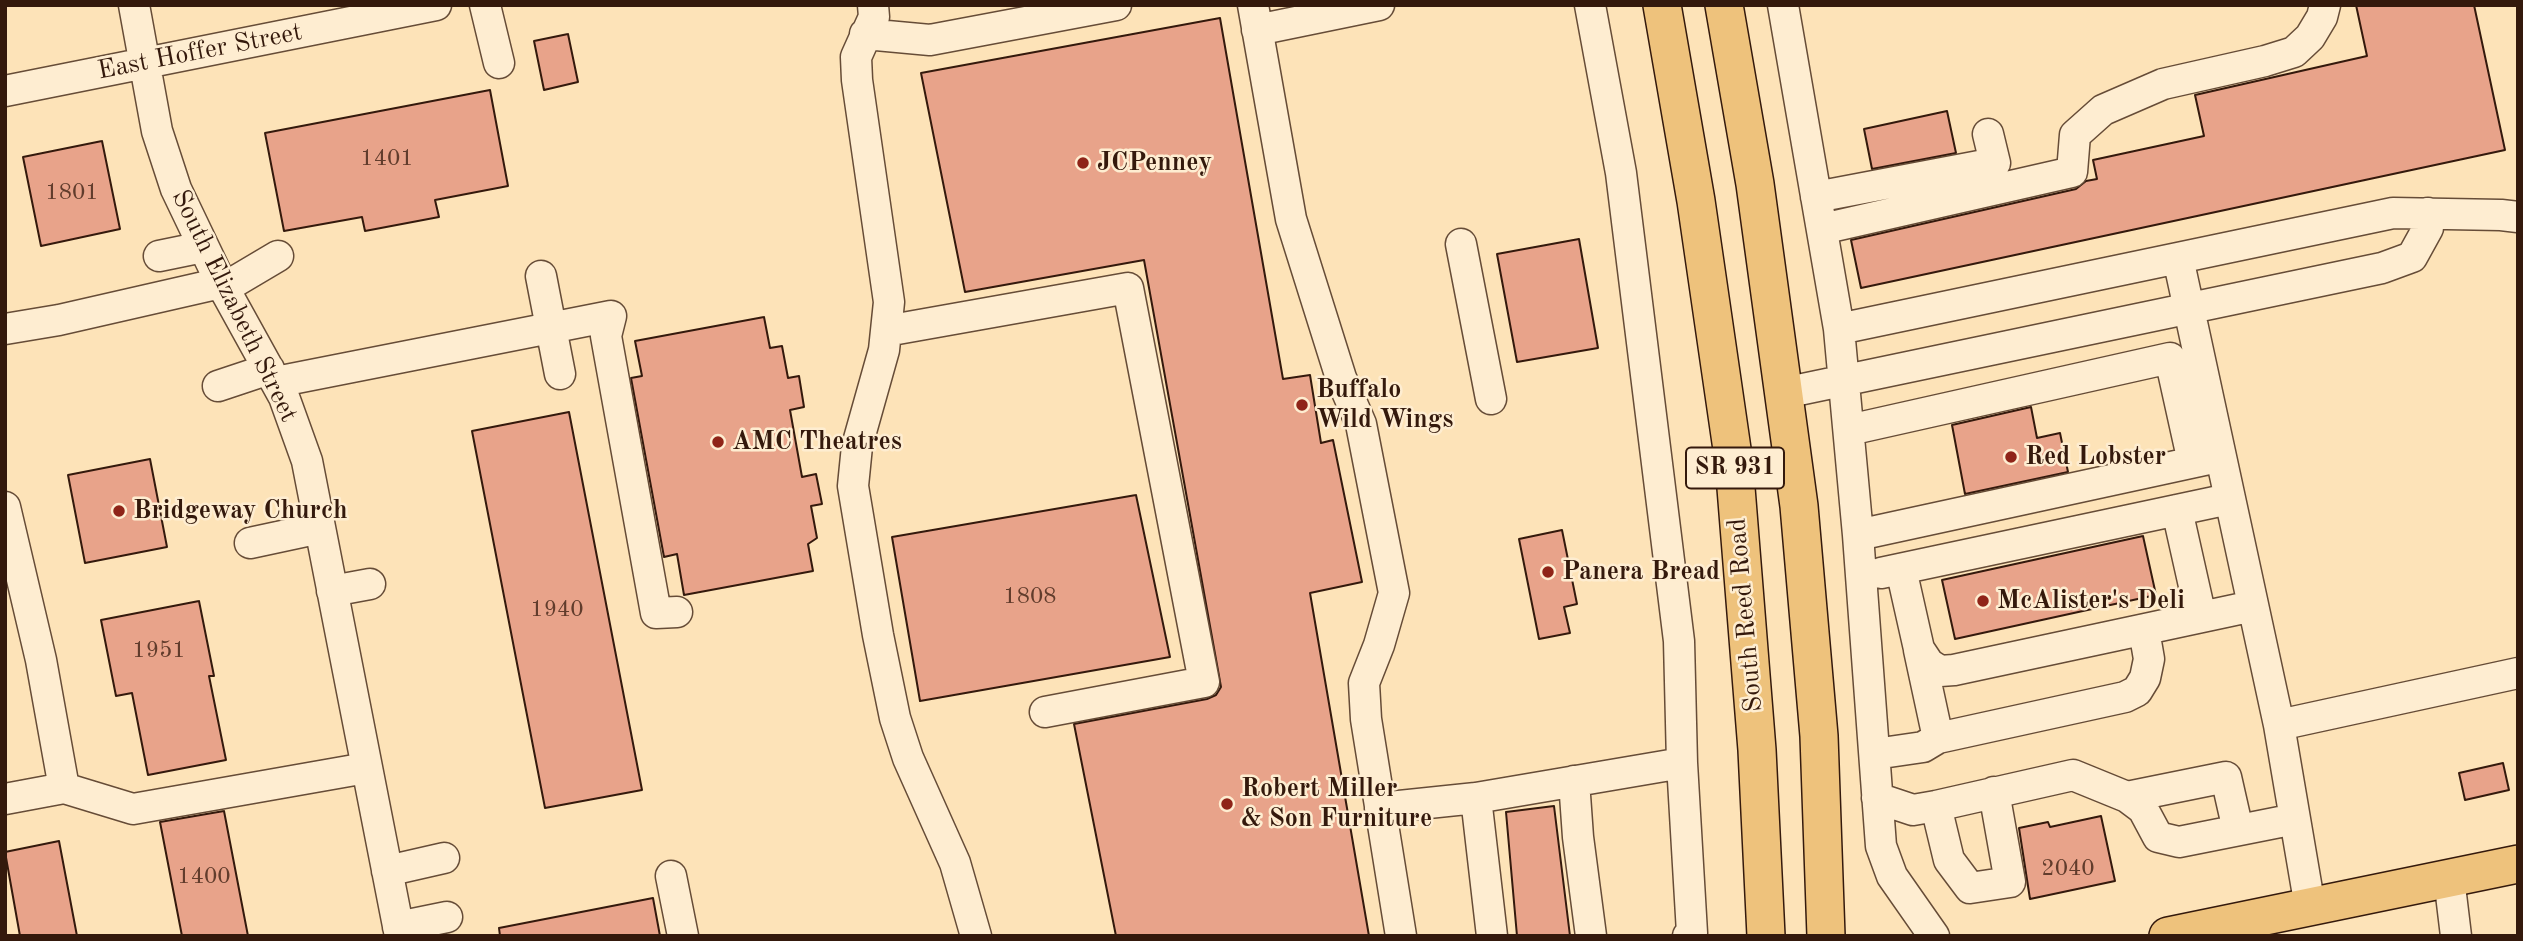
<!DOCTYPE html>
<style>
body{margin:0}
#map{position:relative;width:2523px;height:941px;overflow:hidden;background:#fde3b8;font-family:"Old Standard TT",serif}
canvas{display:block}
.frame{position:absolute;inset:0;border:7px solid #34190c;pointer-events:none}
</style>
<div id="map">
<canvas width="2523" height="941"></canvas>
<div class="frame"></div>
</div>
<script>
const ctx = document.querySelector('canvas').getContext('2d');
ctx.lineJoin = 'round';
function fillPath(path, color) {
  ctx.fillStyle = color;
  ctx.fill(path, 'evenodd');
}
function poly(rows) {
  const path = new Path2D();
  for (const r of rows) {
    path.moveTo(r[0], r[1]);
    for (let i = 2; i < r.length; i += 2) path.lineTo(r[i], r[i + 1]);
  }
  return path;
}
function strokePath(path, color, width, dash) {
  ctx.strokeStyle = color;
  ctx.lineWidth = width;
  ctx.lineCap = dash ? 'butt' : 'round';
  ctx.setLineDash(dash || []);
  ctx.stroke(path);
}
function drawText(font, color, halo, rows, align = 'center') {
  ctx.font = font + ' "Old Standard TT",serif';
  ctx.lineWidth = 5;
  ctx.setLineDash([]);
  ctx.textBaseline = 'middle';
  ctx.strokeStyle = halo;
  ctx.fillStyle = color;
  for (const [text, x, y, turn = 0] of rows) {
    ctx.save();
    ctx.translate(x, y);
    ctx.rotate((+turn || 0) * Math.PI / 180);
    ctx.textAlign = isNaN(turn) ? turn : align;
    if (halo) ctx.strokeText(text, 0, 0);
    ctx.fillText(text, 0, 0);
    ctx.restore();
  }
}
const building = poly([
 [2356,5,2474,5,2505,150,1861,288,1851,240,2076,189,2086,181,2097,179,2093,160,2204,136,2195,95,2367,56,2356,5],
 [1220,18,1283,379,1310,375,1321,443,1333,440,1362,582,1310,593,1369,936,1116,936,1074,724,1207,699,1216,695,1221,687,1144,260,965,292,921,73,1220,18],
 [568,34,578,82,544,90,534,41,568,34],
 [490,90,508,186,435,200,439,217,365,231,362,217,284,231,265,133,490,90],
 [1947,111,1956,153,1872,169,1864,129,1947,111],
 [102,141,120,229,41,246,23,157,102,141],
 [1579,239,1598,348,1517,362,1497,254,1579,239],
 [764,317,770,348,782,346,788,378,799,376,804,407,790,410,802,477,816,474,822,504,811,506,817,538,808,544,813,571,684,595,677,554,664,557,631,378,642,376,635,341,764,317],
 [2031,407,2037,438,2060,433,2068,472,1965,494,1952,425,2031,407],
 [569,412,642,790,545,808,472,431,569,412],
 [150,459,167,547,85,563,68,475,150,459],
 [1136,495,1170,657,920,701,892,537,1136,495],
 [1562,530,1577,604,1564,607,1570,633,1539,639,1519,539,1562,530],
 [2143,536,2156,595,1955,639,1942,580,2143,536],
 [199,601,214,676,209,676,226,760,148,775,132,693,116,696,101,620,199,601],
 [2503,763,2509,790,2465,800,2459,773,2503,763],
 [1554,806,1570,936,1517,936,1506,812,1554,806],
 [224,811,248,936,182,936,160,822,224,811],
 [2101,816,2115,881,2030,899,2019,828,2048,822,2050,827,2101,816],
 [59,841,77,936,20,936,5,852,59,841],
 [653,898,660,936,500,936,499,928,653,898]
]);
fillPath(building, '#e8a38a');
strokePath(building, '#34190c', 2);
const minor = poly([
 [134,5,157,131,176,189,221,283,284,397,307,461,400,936],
 [485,5,499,63],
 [873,5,874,17,856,57,857,80,889,302,884,350,857,446,853,486,878,635,895,718,908,758,955,863,976,936],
 [1253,5,1291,219,1341,378,1361,424,1394,593,1379,645,1364,683,1366,719,1401,936],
 [1590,5,1621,173,1679,641,1682,763],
 [1783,5,1839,329,1858,535,1881,846,1892,876,1934,936],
 [1257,30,1379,5],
 [865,34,930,40,1116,5],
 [5,91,436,5],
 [1816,197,1995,163,1988,134],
 [1822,229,2072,172,2075,135,2103,110,2163,84,2265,61,2294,52,2310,37,2322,17,2325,5],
 [1461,244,1491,399],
 [159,256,203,247],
 [2178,258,2279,725,2310,907],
 [541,276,560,374],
 [224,288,278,256],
 [5,329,59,320,221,283],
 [1839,329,2393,213,2501,215,2518,217],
 [886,331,1128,288,1204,682,1045,712],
 [276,382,611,316,606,336,656,613,677,612],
 [218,386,269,369],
 [1784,393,2382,268,2412,257,2428,228,2428,213],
 [1849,430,2170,358,2193,462],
 [5,507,41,660,64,788],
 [2177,510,2201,617],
 [1858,535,2213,458],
 [250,543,320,528],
 [1901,569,1919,649,1929,664,1940,671,1954,670,2253,606],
 [1881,573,2229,499],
 [332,591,370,584],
 [1919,650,1938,738],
 [2279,725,2518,673],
 [1875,754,1923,747,1938,738,2125,697,2137,691,2145,678,2149,659,2144,630],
 [1574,781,1578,837,1591,936],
 [2127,797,2226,777,2238,830],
 [1476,798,1492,936],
 [1877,798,1913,810,1936,806,2073,775,2127,797,2143,809,2158,837,2179,842,2295,819],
 [5,799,64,788,133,809,366,768],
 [1936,806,1949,860,1970,888,2010,882,1994,792],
 [1380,808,1476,798,1682,763,1692,933,1688,936],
 [387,871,444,858],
 [671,876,683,936],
 [2449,878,2456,936],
 [398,927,447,917]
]);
const major = poly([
 [1662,5,1696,201,1734,463,1757,750,1766,936],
 [1724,5,1755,184,1799,506,1819,736,1826,936],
 [2168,936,2518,864]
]);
strokePath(minor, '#664c37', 33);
strokePath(major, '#34190c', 40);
strokePath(minor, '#feedd1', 30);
strokePath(major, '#eec27c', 37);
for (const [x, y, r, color] of [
 [1083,163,7,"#8f2418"],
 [1302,405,7,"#8f2418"],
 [718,442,7,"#8f2418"],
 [2011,457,7,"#8f2418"],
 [119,511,7,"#8f2418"],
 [1548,572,7,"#8f2418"],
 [1983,601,7,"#8f2418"],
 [1227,804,7,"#8f2418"]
]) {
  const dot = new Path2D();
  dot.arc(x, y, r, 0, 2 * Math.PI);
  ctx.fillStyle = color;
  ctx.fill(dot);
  strokePath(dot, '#feedd1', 2.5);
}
drawText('23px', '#613c2c', null, [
 ["1401",387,159],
 ["1801",72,193],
 ["1808",1030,597],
 ["1940",557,610],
 ["1951",159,651],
 ["2040",2068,869],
 ["1400",204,877]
]);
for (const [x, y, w] of [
 [1735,468,98]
]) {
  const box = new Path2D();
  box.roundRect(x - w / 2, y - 20.5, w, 41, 5);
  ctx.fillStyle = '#feedd1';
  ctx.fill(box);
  strokePath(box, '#34190c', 2);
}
drawText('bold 24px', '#34190c', null, [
 ["SR 931",1735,468]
]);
drawText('26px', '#34190c', '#feedd1', [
 ["East Hoffer Street",200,52,-11],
 ["South Elizabeth Street",234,306,64],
 ["South Reed Road",1746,615,-95]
]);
drawText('bold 26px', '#34190c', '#feedd1', [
 ["JCPenney",1097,163],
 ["Buffalo",1316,390],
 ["Wild Wings",1316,420],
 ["AMC Theatres",732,442],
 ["Red Lobster",2025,457],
 ["Bridgeway Church",133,511],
 ["Panera Bread",1562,572],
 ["McAlister's Deli",1997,601],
 ["Robert Miller",1241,789],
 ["& Son Furniture",1241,819]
], 'left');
</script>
